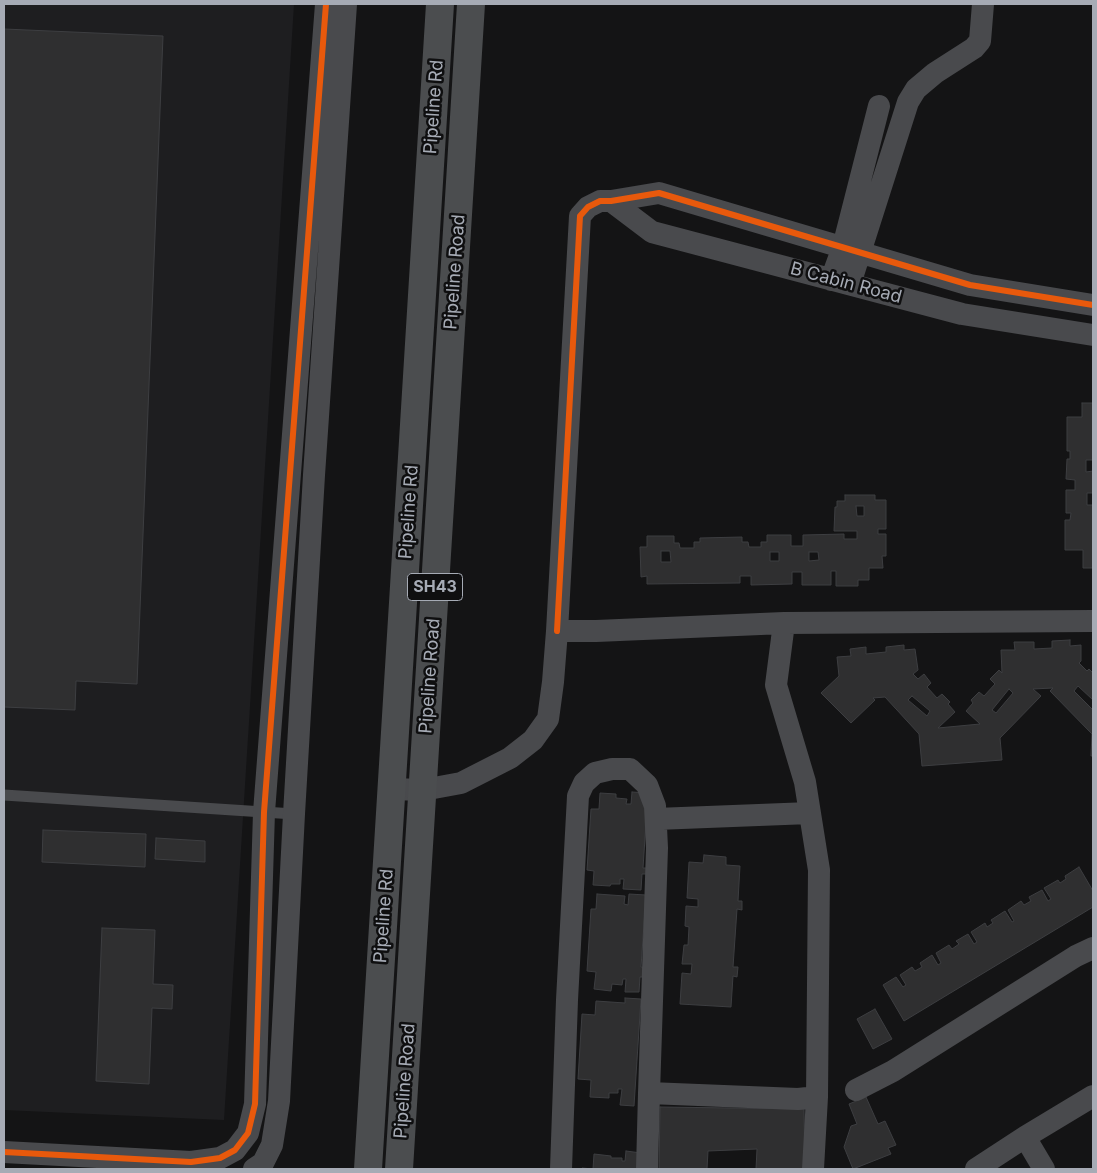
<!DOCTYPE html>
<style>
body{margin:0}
#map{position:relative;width:1097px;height:1173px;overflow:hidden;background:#141415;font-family:Inter,sans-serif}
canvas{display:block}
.frame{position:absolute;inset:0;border:5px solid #a6abb5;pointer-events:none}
</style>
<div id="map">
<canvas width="1097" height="1173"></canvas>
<div class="frame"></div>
</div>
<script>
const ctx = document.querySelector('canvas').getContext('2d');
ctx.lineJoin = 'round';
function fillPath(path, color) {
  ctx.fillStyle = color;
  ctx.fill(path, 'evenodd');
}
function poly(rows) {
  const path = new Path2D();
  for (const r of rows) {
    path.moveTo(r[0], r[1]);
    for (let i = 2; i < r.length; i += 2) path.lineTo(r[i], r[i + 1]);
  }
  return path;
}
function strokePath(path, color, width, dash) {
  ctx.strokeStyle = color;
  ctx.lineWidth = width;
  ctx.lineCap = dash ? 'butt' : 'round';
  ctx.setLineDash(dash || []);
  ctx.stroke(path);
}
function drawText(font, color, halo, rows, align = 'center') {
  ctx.font = font + ' Inter,sans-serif';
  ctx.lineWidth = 5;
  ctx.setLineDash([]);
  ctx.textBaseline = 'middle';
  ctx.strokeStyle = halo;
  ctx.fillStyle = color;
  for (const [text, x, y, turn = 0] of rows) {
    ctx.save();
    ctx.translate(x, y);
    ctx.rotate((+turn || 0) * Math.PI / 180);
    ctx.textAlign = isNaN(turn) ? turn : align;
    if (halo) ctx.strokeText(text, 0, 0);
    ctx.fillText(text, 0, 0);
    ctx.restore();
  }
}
fillPath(poly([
 [4,4,294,4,224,1120,4,1110]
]), '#1e1e20');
const building = poly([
 [4,29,163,36,137,684,76,681,75,710,4,707,4,29],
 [1082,403,1093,403,1093,460,1086,460,1086,472,1093,471,1093,493,1087,493,1087,505,1093,505,1093,568,1083,568,1083,550,1065,550,1065,520,1070,520,1071,513,1066,513,1066,490,1075,490,1075,480,1066,479,1067,459,1070,459,1070,451,1067,451,1067,417,1082,417,1082,403],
 [845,495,875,495,875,500,886,500,886,529,878,529,878,534,886,534,886,556,882,556,883,568,869,568,869,580,858,580,858,586,836,586,836,571,831,571,831,585,802,585,802,572,792,572,792,584,751,585,751,576,740,576,740,583,647,584,647,576,641,577,640,547,647,547,647,536,674,536,674,543,679,543,680,548,694,548,694,542,700,542,700,538,742,537,742,542,748,542,749,547,761,547,761,542,767,542,767,535,791,535,791,546,803,546,803,535,844,534,844,539,857,539,857,531,834,531,835,507,837,507,837,501,845,501,845,495],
 [856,506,864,506,864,516,857,516,856,506],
 [661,551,670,551,671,562,661,562,661,551],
 [770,552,779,552,779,561,770,561,770,552],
 [809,552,818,552,819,560,809,561,809,552],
 [1070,640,1070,646,1081,645,1081,661,1079,663,1087,671,1089,669,1093,673,1093,700,1078,686,1074,691,1093,710,1093,756,1091,756,1092,734,1050,691,1053,688,1033,689,1041,696,1000,738,1002,760,922,766,919,734,885,697,873,698,875,700,851,723,821,693,839,676,837,657,851,656,850,649,866,647,866,654,886,652,886,647,904,645,904,650,915,649,918,670,913,674,918,679,924,674,931,683,927,687,937,698,942,694,950,702,948,704,955,712,938,728,980,724,966,711,973,703,971,700,979,692,984,696,995,684,990,679,999,670,1002,673,1001,650,1015,650,1014,642,1034,642,1034,649,1052,648,1052,641,1070,640],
 [1009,689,1013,693,996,713,992,710,1009,689],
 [912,696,930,711,927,716,908,700,912,696],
 [632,792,648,793,643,868,647,868,647,874,642,874,641,890,623,889,624,879,620,879,620,884,611,884,610,886,593,885,594,871,587,870,591,809,599,809,600,793,616,794,616,798,627,799,626,804,631,804,632,792],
 [43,830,146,834,145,867,42,862,43,830],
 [156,838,205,841,205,862,155,859,156,838],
 [704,855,726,857,726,865,740,866,738,901,742,901,742,910,737,909,733,967,738,967,737,977,733,976,731,1007,680,1004,682,973,691,974,692,964,682,964,684,945,688,945,689,927,685,926,686,906,698,907,698,899,687,898,689,862,703,863,704,855],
 [1079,867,1093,891,1093,907,904,1021,883,985,896,977,903,987,906,985,900,975,912,967,915,971,922,967,920,963,932,955,938,965,941,963,936,953,949,945,952,949,959,944,956,941,968,934,974,944,977,942,971,932,985,923,987,927,993,923,991,920,1005,911,1012,922,1014,921,1008,910,1021,901,1024,905,1031,901,1029,897,1042,890,1048,901,1051,899,1044,888,1058,880,1060,883,1066,879,1065,876,1079,867],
 [597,894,625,896,624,904,628,905,629,894,646,895,641,967,648,968,648,977,640,977,639,992,625,992,626,979,623,979,622,985,612,984,611,991,594,989,596,972,587,971,591,909,596,909,597,894],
 [102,928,155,930,153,984,173,985,172,1009,152,1008,149,1084,96,1081,102,928],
 [625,998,641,999,634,1106,620,1105,622,1089,618,1089,618,1093,609,1093,609,1098,590,1097,591,1080,578,1079,582,1014,595,1015,596,1001,625,1003,625,998],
 [875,1009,892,1039,873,1049,857,1019,875,1009],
 [866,1097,878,1124,885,1121,896,1145,888,1148,891,1154,853,1169,844,1147,851,1126,857,1124,849,1104,866,1097],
 [660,1107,804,1109,805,1169,756,1169,757,1149,708,1151,707,1169,659,1169,660,1107],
 [626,1151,641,1153,640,1169,582,1169,582,1168,593,1169,594,1154,611,1156,611,1158,622,1158,622,1161,625,1161,626,1151]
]);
fillPath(building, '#2f2f30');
strokePath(building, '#3d3e41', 1);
strokePath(poly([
 [4,795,294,814]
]), '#494a4d', 11);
strokePath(poly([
 [611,201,652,232,962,314,1093,335],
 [831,280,843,247,879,106],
 [850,284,908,102,916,89,935,73,974,48,980,41,983,4],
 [784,623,776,685,805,782,819,870,817,1097,813,1169],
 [557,631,580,216,588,207,600,201,611,201,659,193,970,285,1093,305],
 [392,789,423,790,461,783,510,758,533,740,548,719,553,682,557,631,596,631,784,623,1093,621],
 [656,819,810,813],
 [856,1090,893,1071,1076,956,1093,948],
 [1025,1137,1044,1169],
 [4,1152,191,1162,220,1158,235,1150,248,1133,255,1104,264,812,326,4],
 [254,1169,263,1163,272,1145,279,1101,294,814,314,475,346,4],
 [561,1169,567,1000,578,796,584,783,595,773,612,769,630,769,647,785,655,806,657,848,649,1093,798,1099,817,1097],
 [647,1169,649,1093],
 [976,1169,1025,1137,1093,1096]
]), '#494a4d', 22);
strokePath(poly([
 [368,1169,440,4],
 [399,1169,471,4]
]), '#4b4d4f', 28);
strokePath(poly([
 [557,631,580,216,588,207,600,201,611,201,659,193,970,285,1093,305],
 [4,1152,191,1162,220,1158,235,1150,248,1133,255,1104,264,812,326,4]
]), '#e8590c', 6);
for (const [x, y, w] of [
 [435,587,55]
]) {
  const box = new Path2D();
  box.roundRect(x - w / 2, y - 13.5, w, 27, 4);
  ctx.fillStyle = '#0f0f10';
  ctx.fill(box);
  strokePath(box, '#a6abb5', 1);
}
drawText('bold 16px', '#a6abb5', null, [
 ["SH43",435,587]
]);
drawText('18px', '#a6abb5', '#0f0f10', [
 ["Pipeline Rd",434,107,-86],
 ["Pipeline Road",455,272,-86],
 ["B Cabin Road",846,283,15],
 ["Pipeline Rd",409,512,-86],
 ["Pipeline Road",430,676,-86],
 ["Pipeline Rd",384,916,-86],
 ["Pipeline Road",405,1081,-86]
]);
</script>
